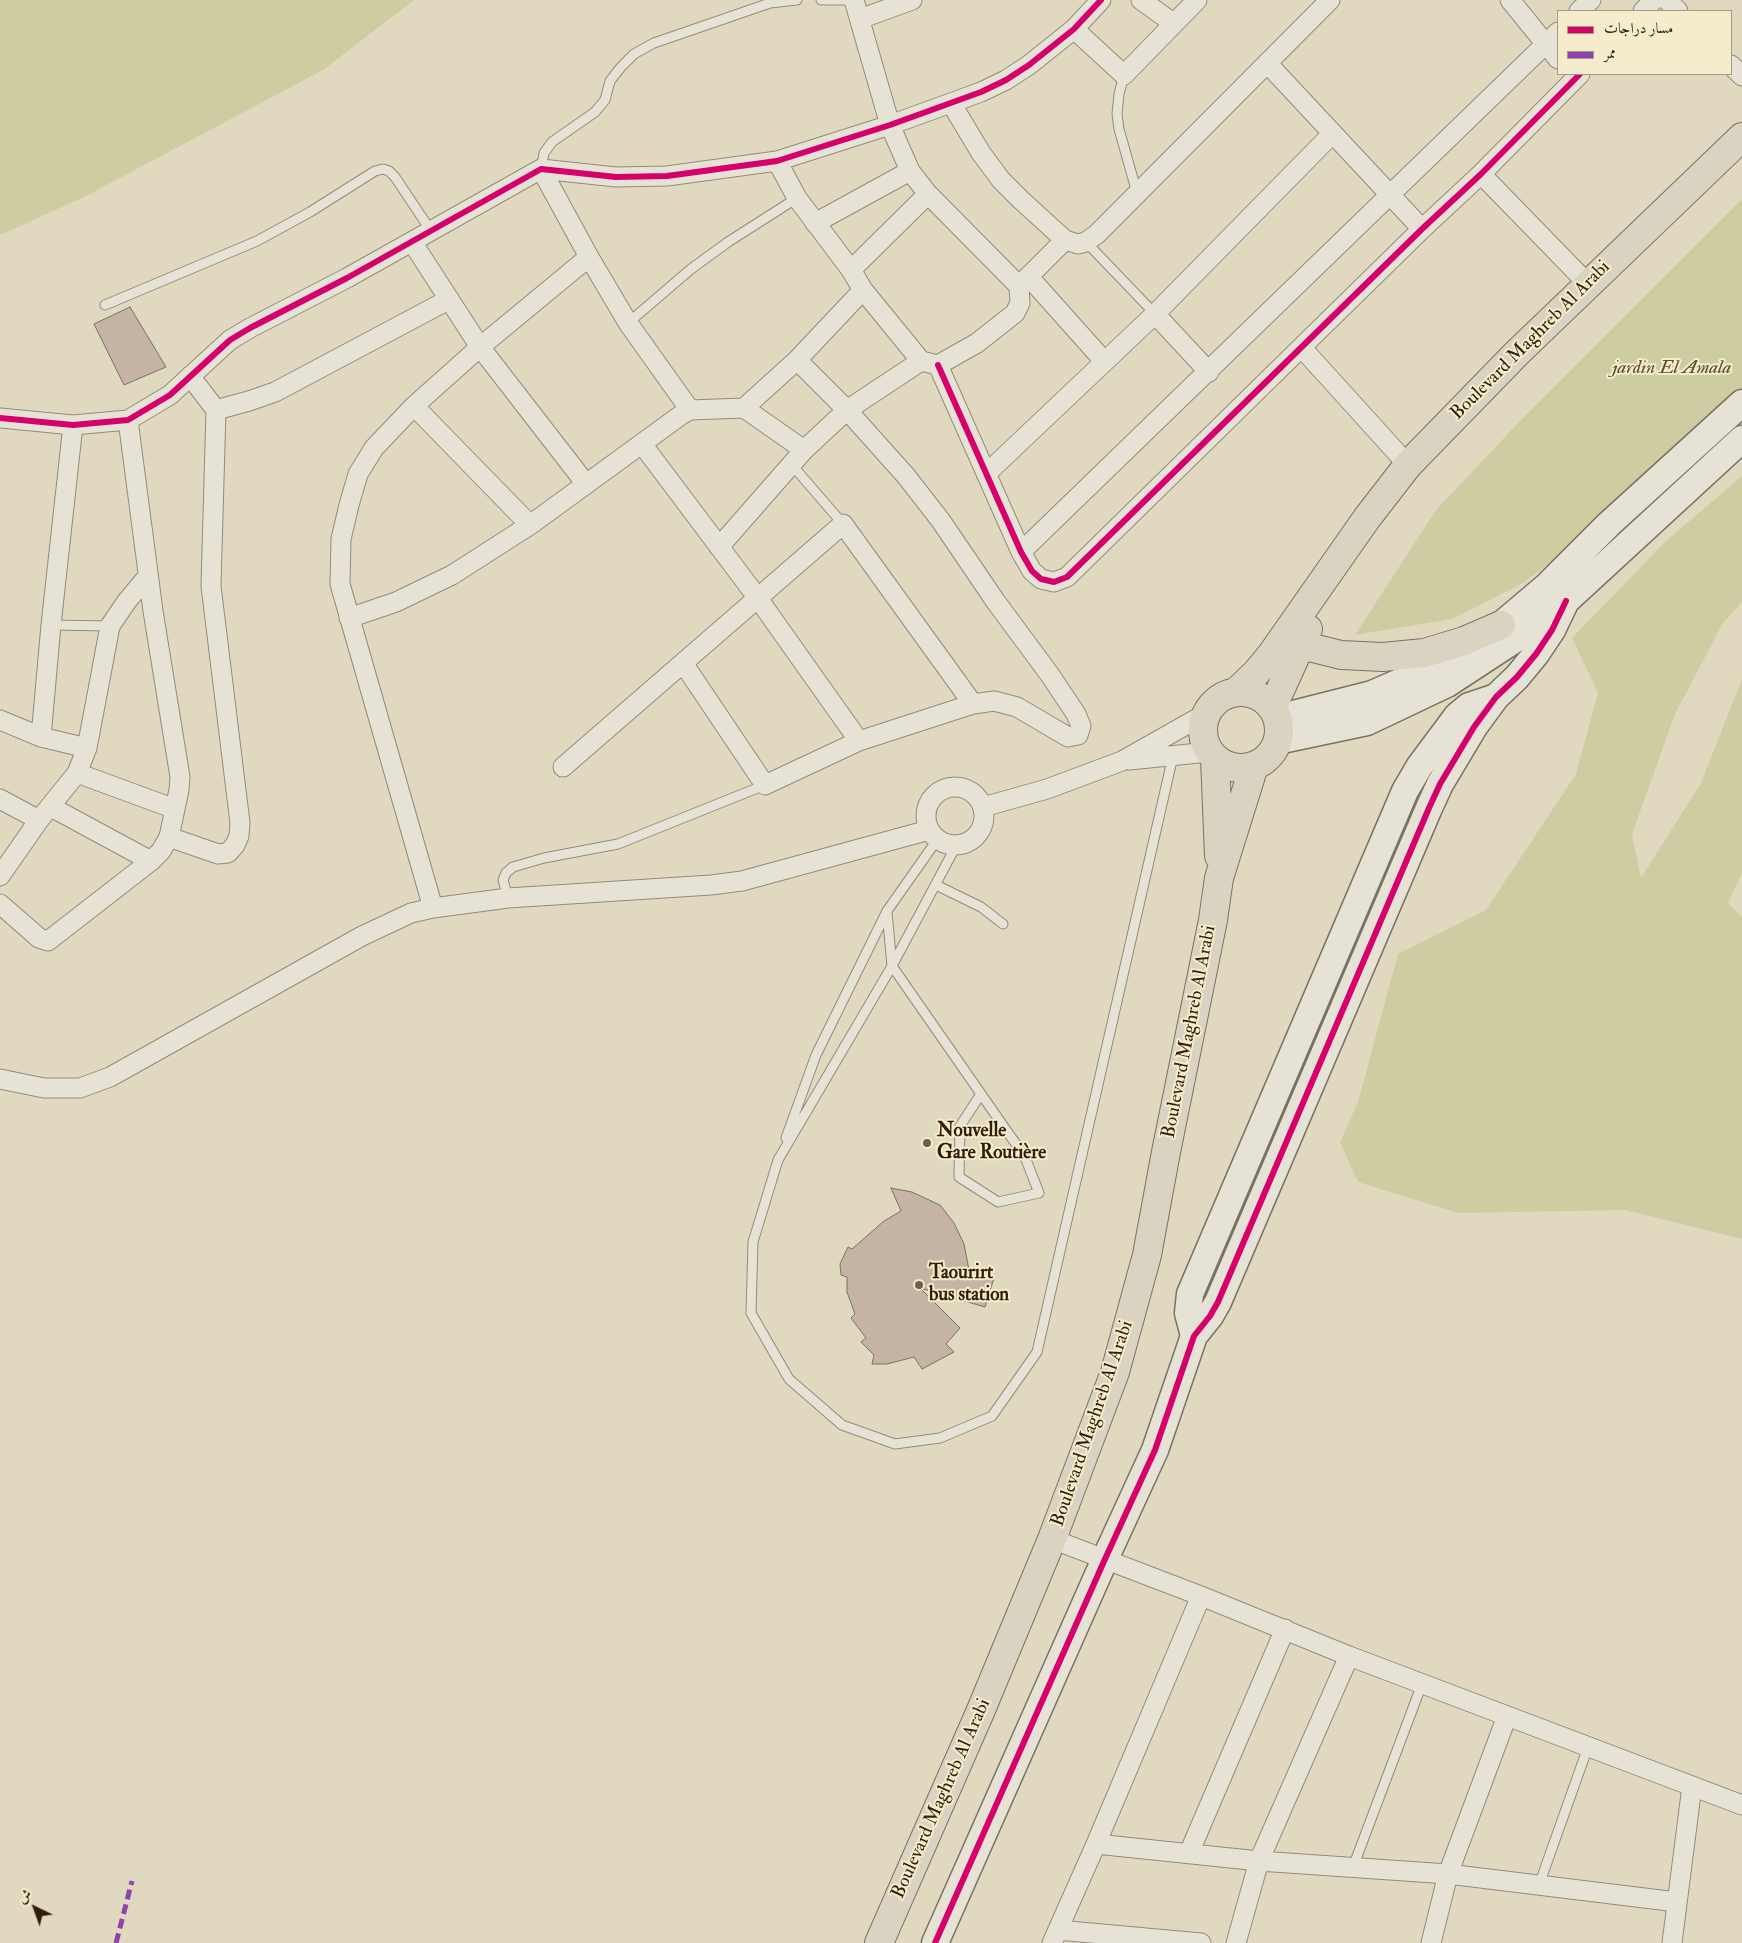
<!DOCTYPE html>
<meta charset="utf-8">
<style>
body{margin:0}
#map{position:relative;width:1742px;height:1943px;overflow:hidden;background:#e1d9bf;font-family:"IM FELL Double Pica",Amiri,serif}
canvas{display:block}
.legend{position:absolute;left:1557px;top:10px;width:175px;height:65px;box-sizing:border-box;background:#f4eccd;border:1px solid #a69a7f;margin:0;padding:6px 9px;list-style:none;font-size:15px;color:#301e09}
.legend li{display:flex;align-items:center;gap:10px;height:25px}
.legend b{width:25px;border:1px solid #a69a7f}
.north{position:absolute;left:10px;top:1883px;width:50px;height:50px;-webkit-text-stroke:4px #f4eccd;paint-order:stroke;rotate:318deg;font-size:14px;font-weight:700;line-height:20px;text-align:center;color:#301e09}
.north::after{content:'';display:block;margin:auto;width:18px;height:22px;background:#301e09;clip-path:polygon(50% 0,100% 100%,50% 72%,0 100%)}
</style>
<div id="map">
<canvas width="1742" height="1943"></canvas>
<ul class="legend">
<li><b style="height:6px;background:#d6006c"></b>مسار دراجات</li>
<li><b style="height:6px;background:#8e44ad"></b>ممر</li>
</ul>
<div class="north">ش</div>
</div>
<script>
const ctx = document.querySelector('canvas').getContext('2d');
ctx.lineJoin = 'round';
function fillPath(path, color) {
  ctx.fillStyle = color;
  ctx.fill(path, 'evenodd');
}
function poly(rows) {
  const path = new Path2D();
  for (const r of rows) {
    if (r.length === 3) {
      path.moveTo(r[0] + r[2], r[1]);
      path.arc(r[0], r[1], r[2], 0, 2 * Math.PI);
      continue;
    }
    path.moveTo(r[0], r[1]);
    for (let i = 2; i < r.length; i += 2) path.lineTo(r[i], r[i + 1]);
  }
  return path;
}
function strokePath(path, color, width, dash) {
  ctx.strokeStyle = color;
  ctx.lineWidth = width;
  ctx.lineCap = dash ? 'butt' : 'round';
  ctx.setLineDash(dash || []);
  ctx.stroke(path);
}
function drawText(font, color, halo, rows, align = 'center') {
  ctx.font = font + ' "IM FELL Double Pica",serif';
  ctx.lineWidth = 4;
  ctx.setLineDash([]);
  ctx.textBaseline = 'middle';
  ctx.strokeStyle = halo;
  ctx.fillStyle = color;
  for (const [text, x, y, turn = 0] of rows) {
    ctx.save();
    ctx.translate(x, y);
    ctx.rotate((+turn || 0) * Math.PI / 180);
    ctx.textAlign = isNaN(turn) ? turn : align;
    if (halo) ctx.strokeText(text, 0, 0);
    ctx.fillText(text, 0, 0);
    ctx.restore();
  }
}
fillPath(poly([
 [0,0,414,0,323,70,84,197,0,235],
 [1742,199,1742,400,1606,521,1523,583,1452,619,1355,635,1436,510,1521,420],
 [1742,476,1742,602,1723,623,1675,714,1632,834,1641,878,1701,783,1742,679,1742,873,1728,903,1742,917,1742,1239,1625,1210,1458,1213,1358,1182,1340,1142,1358,1102,1398,954,1486,910,1576,774,1598,693,1572,638,1665,542]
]), '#cecca1');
const building = poly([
 [130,307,166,367,124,385,94,324,130,307],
 [891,1188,912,1192,940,1205,954,1223,964,1244,969,1270,994,1278,985,1307,920,1288,960,1328,946,1344,954,1352,922,1369,914,1357,887,1364,872,1364,874,1355,861,1342,866,1338,851,1318,855,1314,847,1292,847,1277,841,1275,840,1264,848,1247,852,1249,884,1221,901,1211,891,1188]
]);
fillPath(building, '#c5b3a4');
strokePath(building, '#787262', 1);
const lane = poly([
 [821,0,854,0],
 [1124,75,1119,94,1117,114,1119,129,1137,193],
 [541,169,544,153,552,142,595,112,605,100,610,81,621,67,634,54,654,43,770,3,797,0],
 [1086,242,1155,314],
 [105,305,257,241,310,212,375,171,383,169,389,171,395,177,431,231],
 [628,323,691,269,728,242,797,198],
 [792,465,843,524],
 [51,625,110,626],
 [956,846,892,966,778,1160,753,1242,751,1313,789,1379,842,1425,895,1444,940,1438,992,1416,1037,1352,1173,756],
 [936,885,981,907,1003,924],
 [508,898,503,880,506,873,513,867,544,858,618,844,765,785],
 [887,912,892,966,981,1094],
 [981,1094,1025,1157,1039,1193,998,1202,959,1177,960,1126,981,1094],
 [786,1138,816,1055,887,911,937,840],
 [1353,1867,1422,1684],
 [1539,1885,1588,1747]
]);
const street = poly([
 [854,0,890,125,910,171,928,194,1019,286],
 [1141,0,1173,23],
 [1510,0,1558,59],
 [1667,0,1678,11],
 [1579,11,1591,0],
 [1643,11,1654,0],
 [860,19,912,0],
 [1074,29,1124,75,1197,0],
 [1267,63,1422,229],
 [1731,65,1742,76],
 [951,103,981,153,1001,180,1021,200,1065,240],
 [777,161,797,198,851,270],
 [541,169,589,257,628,323,690,410],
 [1481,174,1588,284],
 [815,223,910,171],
 [412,242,480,347,586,484],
 [1029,277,1104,361],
 [863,290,921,361],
 [1155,314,1209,372],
 [1302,348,1408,465],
 [938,365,1021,552,1032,571,1041,579,1054,582,1067,577,1422,229,1481,174,1580,74],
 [414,406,530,525],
 [744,408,797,360,863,290,851,270,928,194],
 [216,410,249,401,275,392,448,300],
 [0,418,73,425,128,420,170,395,230,340,250,328,347,278,541,169,616,177,667,176,777,161,890,125,981,92,1006,80,1029,65,1074,29,1101,0],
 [642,444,757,597,859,741],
 [986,474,1155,314,1332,134],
 [719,547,804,450,847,410,921,361,938,365,977,343,1015,313,1020,303,1019,286,1065,240,1078,244,1086,242,1097,234,1330,0],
 [1021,552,1558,32],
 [349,618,396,602,452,575,530,525,681,415,690,410,744,408,804,450],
 [683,663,765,785,859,741,973,704,994,701,1017,707,1068,737,1078,735,1081,726,1076,714,1050,675,996,602,941,521,906,476,847,410,797,360],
 [0,720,41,737,87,748],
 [41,737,51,625,73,425],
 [1129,760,1209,752],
 [563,767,843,524,973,704],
 [77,773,175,809],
 [955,816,29],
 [0,799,39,820],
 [51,807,151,861],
 [983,807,1047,789,1122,761,1207,713],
 [169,837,218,854,228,853,235,845,239,836,240,823,211,586,216,410,190,376],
 [0,876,39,820,77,773,87,748,110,626,127,601,148,576],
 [0,904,39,938,48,941,151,861,161,851,169,837,179,790,180,777,153,611,128,420],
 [433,908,340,584,341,539,349,505,358,474,374,448,414,406,480,347,589,257],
 [0,1079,44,1088,80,1088,110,1077,362,936,411,913,433,908,508,898,711,885,742,881,929,830],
 [1052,1539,1201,1596,1349,1656,1742,1805],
 [1096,1844,1259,1861,1448,1874,1677,1902],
 [1189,1853,1285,1629],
 [1058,1930,1201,1943],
 [1052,1943,1096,1844,1201,1596],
 [1236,1943,1259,1861,1349,1656],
 [1431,1943,1448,1874,1507,1716],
 [1672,1943,1692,1786]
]);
const secondary = poly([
 [1277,718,1372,694,1439,665,1501,625,1547,586,1609,524,1742,403],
 [1277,741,1367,722,1447,684,1534,627,1566,601,1742,439],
 [1194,1336,1188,1313,1190,1294,1405,791,1419,767,1457,716,1469,706,1496,697],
 [935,1943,1105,1559,1155,1450,1194,1336,1210,1316,1218,1302,1429,808,1440,784,1474,727,1496,697,1517,677,1536,654,1552,630,1566,601]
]);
const primary = poly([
 [1301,645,1341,655,1383,657,1424,653,1464,641,1501,625],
 [1241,730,38],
 [1236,692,1256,673,1271,655,1367,518,1408,465,1517,353,1742,137],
 [1272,708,1308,629],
 [1215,759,1219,856],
 [879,1943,981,1710,1052,1539,1115,1372,1147,1255,1166,1152,1213,920,1219,878,1254,766]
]);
strokePath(lane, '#928b7a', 11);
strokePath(street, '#928b7a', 21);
strokePath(secondary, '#787262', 29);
strokePath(primary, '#787262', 30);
strokePath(lane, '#e6e3d6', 9);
strokePath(street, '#e6e3d6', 19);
strokePath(secondary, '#e6e3d6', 26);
strokePath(primary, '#dad3c1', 28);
strokePath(poly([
 [116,1943,132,1881]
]), '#8e44ad', 5, [10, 5]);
strokePath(poly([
 [938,365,1021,552,1032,571,1041,579,1054,582,1067,577,1422,229,1481,174,1580,74],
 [0,418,73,425,128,420,170,395,230,340,250,328,347,278,541,169,616,177,667,176,777,161,890,125,981,92,1006,80,1029,65,1074,29,1101,0],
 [935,1943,1105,1559,1155,1450,1194,1336,1210,1316,1218,1302,1429,808,1440,784,1474,727,1496,697,1517,677,1536,654,1552,630,1566,601]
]), '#d6006c', 6);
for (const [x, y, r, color] of [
 [927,1143,5,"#6e5f49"],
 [919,1285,5,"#6e5f49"]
]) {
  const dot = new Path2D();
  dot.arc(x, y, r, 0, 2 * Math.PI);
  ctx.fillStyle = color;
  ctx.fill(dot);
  strokePath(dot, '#f4eccd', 2);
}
drawText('19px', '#301e09', '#f4eccd', [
 ["Boulevard Maghreb Al Arabi",1531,341,-45],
 ["Boulevard Maghreb Al Arabi",1190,1032,-79],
 ["Boulevard Maghreb Al Arabi",1093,1424,-71],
 ["Boulevard Maghreb Al Arabi",942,1799,-66]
]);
drawText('italic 19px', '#5b4f2f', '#f4eccd', [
 ["jardin El Amala",1672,369]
]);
drawText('bold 19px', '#301e09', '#f4eccd', [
 ["Nouvelle",937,1132],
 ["Gare Routière",937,1154],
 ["Taourirt",929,1274],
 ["bus station",929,1296]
], 'left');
</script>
